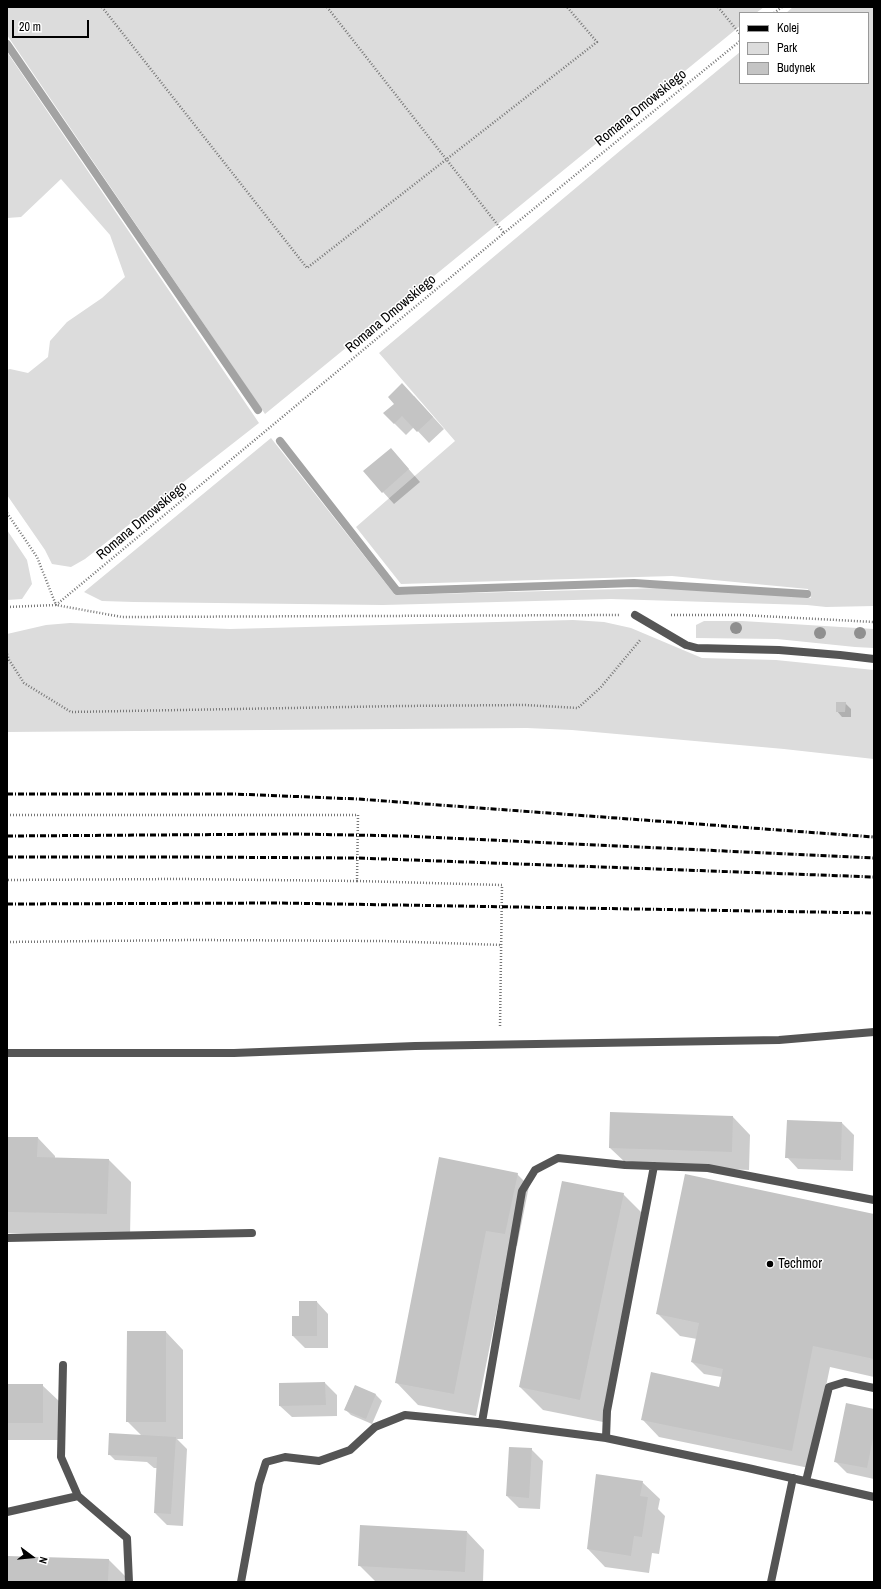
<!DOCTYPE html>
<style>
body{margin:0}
#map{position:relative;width:881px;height:1589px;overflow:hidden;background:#fff;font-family:"Archivo Narrow",sans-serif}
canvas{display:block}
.frame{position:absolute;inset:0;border:8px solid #000;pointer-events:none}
.legend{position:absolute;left:739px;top:12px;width:130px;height:72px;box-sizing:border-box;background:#fff;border:1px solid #999;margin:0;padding:5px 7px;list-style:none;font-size:12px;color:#000}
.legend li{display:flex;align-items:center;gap:8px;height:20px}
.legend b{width:20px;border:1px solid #999}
.north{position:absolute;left:12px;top:1537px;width:40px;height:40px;-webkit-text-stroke:3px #fff;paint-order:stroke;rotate:106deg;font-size:11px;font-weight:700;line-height:16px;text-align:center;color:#000}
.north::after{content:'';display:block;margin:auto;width:14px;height:18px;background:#000;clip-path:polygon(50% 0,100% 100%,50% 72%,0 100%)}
.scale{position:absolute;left:12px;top:20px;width:77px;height:18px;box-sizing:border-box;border:2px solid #000;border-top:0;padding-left:5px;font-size:12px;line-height:14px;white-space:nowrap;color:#000;-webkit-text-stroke:3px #fff;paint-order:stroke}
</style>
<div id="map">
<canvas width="881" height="1589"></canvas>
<div class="frame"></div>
<ul class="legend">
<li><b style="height:5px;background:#000"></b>Kolej</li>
<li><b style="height:11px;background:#dcdcdc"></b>Park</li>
<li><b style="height:11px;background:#c4c4c4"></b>Budynek</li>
</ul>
<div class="north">N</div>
<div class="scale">20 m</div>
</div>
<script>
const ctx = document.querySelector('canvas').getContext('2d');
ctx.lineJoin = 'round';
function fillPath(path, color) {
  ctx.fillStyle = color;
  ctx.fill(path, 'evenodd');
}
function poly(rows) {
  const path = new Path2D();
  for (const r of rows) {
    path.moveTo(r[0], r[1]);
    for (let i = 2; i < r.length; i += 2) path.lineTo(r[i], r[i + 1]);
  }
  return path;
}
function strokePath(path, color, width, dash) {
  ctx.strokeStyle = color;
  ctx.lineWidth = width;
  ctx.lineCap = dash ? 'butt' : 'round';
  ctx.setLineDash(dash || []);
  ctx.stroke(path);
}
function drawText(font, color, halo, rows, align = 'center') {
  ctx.font = font + ' "Archivo Narrow",sans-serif';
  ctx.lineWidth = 3;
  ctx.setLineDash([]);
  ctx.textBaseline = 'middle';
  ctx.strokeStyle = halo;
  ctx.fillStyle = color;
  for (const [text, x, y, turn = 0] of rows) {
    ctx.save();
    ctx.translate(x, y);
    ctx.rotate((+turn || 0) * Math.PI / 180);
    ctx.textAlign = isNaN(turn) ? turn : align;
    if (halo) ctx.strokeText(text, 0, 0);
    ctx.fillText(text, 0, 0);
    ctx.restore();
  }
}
fillPath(poly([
 [7,7,764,7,756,13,740,13,740,26,265,414,7,35],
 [793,7,874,7,874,606,826,607,807,605,611,599,383,605,134,602,102,601,84,592,271,438,395,595,698,587,811,598,808,589,672,576,401,584,356,527,455,441,379,353,621,150,740,52,740,83,868,83,868,13,786,13],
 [7,52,259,423,85,559,71,567,52,564,45,550,7,495,7,370,10,369,28,373,48,357,50,341,67,322,102,298,125,277,110,235,61,179,21,217,7,218],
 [7,530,27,560,32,584,22,599,7,600],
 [573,620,604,622,631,628,702,658,776,660,874,670,874,759,784,749,572,730,527,728,7,732,7,634,46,625,70,623,230,629],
 [704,621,742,621,874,629,874,648,855,647,777,639,696,638,696,625]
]), '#dcdcdc');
fillPath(poly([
 [414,396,444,429,429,443,414,427,406,435,394,423],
 [391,449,420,482,394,504,383,492],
 [845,703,851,709,851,717,842,717,837,711],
 [733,1117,750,1135,749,1170,628,1165,610,1148],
 [842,1123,854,1135,853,1171,798,1169,787,1157],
 [7,1138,38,1138,55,1156,55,1158,109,1160,131,1182,130,1237,7,1233],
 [517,1174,529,1186,517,1246,510,1244,476,1416,418,1405,396,1382],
 [623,1194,646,1217,603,1422,543,1410,520,1387],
 [874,1215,874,1377,830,1367,809,1468,659,1437,642,1419,720,1388,722,1377,704,1374,692,1362,697,1339,680,1336,657,1313],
 [317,1302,328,1314,328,1348,305,1348,293,1336,300,1317],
 [166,1332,183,1350,183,1439,177,1439,187,1449,183,1526,167,1525,155,1513,158,1468,154,1468,147,1462,115,1460,109,1454,142,1436,127,1421],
 [325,1383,337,1395,337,1416,292,1417,280,1406],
 [7,1385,42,1385,60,1402,60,1440,7,1440],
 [355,1386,376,1395,382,1401,372,1424,351,1415,345,1409],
 [874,1410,874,1479,847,1473,835,1461],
 [531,1449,543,1461,540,1509,519,1508,507,1496],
 [642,1482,660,1499,658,1509,665,1516,659,1554,652,1553,649,1573,605,1567,588,1549],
 [467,1532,484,1550,483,1582,376,1582,359,1565],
 [7,1558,109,1560,126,1577,126,1582,7,1582]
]), '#0003');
strokePath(poly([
 [7,44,258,410],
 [280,441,397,591,634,583,807,594]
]), '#a3a3a3', 8);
fillPath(poly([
 [402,383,433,417,417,432,402,416,394,424,383,413,394,404,388,397],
 [391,448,409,469,382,493,363,471],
 [836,702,846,702,845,712,836,712],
 [610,1112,733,1116,732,1152,609,1148],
 [787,1120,842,1122,841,1160,785,1158],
 [7,1137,38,1137,37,1157,109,1159,107,1214,7,1212],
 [439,1157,518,1173,505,1234,486,1231,454,1394,395,1383],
 [685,1174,874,1214,874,1359,813,1346,792,1451,641,1420,651,1372,719,1387,723,1369,691,1362,699,1323,656,1314],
 [562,1181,624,1193,580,1400,519,1387],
 [299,1301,317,1301,317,1336,292,1336,292,1316,299,1316],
 [127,1331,166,1331,166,1422,126,1422],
 [325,1382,326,1405,279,1406,279,1383],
 [7,1384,43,1384,43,1423,7,1423],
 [355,1385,376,1394,366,1419,344,1410],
 [846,1403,874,1409,874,1433,867,1468,834,1462],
 [109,1433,176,1437,171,1514,154,1513,157,1457,108,1455],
 [509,1447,532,1448,529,1498,506,1496],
 [596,1474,643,1481,640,1496,648,1497,642,1537,634,1536,631,1556,587,1549],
 [360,1525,467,1531,465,1572,358,1566],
 [7,1556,109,1559,108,1582,7,1582]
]), '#c4c4c4');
strokePath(poly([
 [102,7,307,268,597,42,567,7],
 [327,7,504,233],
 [718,7,740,34],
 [774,13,782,7],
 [7,513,37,557,56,605],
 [56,605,504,233,740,41],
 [7,607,56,605,122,617,620,615],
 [671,615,742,615,874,622],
 [7,654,9,660,24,683,71,712,401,706,525,705,578,708,601,687,641,639],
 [7,815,358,815,357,881,179,879,7,880],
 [357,881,502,885,500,1027],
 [7,942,193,940,384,941,502,945]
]), '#777', 2.5, [1, 2]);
strokePath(poly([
 [635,615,686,645,697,648,779,650,840,655,874,659],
 [7,1053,234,1053,415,1046,779,1040,874,1032],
 [7,1238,252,1233],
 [63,1365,61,1457,78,1496,127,1538,129,1582],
 [482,1422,522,1191,535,1170,558,1158,625,1165,708,1168,874,1200],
 [606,1438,607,1411,654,1166],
 [806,1481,829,1387,845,1382,874,1388],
 [7,1512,78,1496],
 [241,1582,259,1484,266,1462,285,1457,319,1461,350,1450,375,1427,405,1415,498,1424,606,1438,748,1468,874,1497],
 [771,1582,793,1478]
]), '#555', 8);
strokePath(poly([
 [7,794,234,794,358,799,874,837],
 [7,836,296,834,404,836,874,858],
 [7,857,180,857,357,858,874,877],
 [7,904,279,903,874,913]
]), '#000', 3, [6, 2, 1, 2]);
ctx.fillStyle = '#8f8f8f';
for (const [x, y] of [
 [736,628],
 [820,633],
 [860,633]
]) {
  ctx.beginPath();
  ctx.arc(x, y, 6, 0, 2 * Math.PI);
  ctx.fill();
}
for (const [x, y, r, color] of [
 [770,1264,4,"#000"]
]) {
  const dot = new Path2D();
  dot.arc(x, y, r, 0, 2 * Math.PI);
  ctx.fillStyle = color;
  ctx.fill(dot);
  strokePath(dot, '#fff', 1.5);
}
drawText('14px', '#000', '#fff', [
 ["Romana Dmowskiego",641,108,-39],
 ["Romana Dmowskiego",391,314,-40],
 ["Romana Dmowskiego",142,521,-40]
]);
drawText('14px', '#000', '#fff', [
 ["Techmor",778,1264]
], 'left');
</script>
